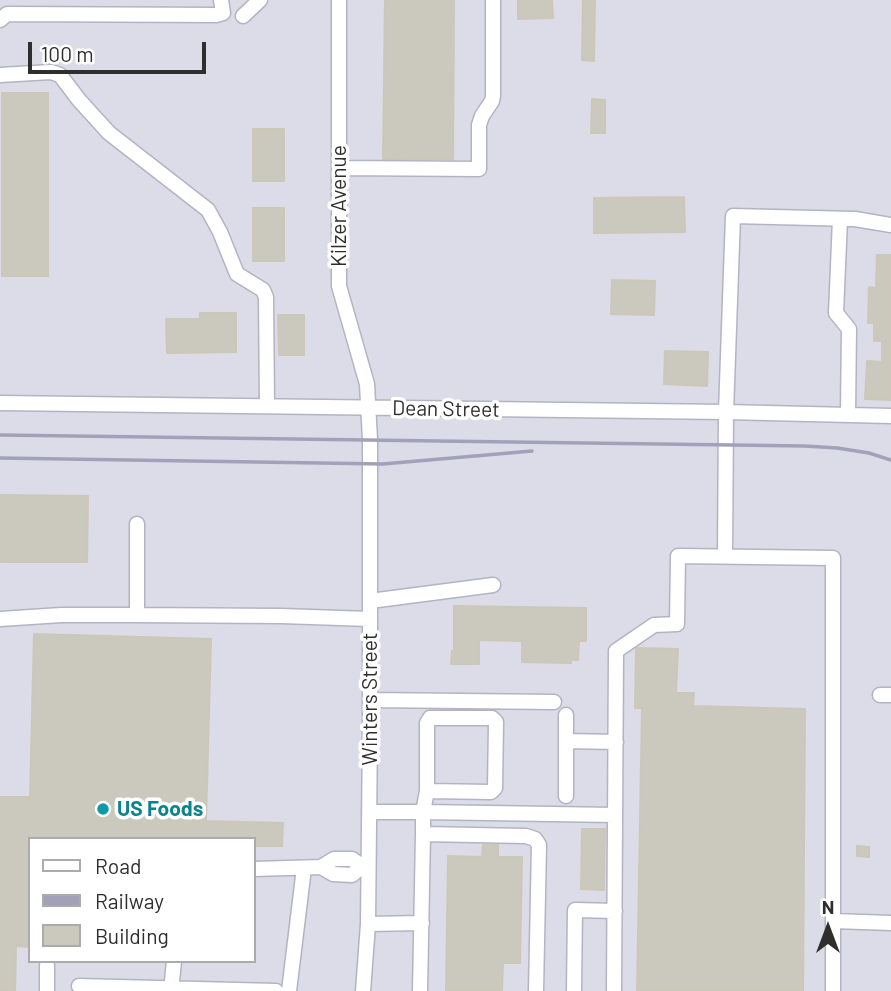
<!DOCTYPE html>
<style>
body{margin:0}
#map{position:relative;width:891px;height:991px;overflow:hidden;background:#f0eae0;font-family:Barlow,sans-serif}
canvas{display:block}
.legend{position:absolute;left:28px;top:837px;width:228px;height:126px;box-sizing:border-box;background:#fff;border:2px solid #ababab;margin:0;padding:9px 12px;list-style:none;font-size:21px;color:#2e2e2e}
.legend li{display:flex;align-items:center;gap:14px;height:35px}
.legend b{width:35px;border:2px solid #ababab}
.north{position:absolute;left:793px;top:893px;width:70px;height:70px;-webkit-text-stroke:5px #fff;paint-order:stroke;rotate:0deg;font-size:19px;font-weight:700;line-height:28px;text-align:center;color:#2e2e2e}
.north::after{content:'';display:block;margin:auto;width:24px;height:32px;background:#2e2e2e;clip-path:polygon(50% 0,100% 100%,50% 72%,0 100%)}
.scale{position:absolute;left:28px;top:42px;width:178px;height:32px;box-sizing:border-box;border:4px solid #2e2e2e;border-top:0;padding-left:9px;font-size:21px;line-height:24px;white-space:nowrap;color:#2e2e2e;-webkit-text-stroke:5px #fff;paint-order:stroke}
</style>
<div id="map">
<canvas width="891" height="991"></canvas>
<ul class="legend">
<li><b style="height:9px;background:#fff"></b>Road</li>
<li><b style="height:9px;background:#a1a2b9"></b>Railway</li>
<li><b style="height:19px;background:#cbc8be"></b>Building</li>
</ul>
<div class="north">N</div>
<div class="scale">100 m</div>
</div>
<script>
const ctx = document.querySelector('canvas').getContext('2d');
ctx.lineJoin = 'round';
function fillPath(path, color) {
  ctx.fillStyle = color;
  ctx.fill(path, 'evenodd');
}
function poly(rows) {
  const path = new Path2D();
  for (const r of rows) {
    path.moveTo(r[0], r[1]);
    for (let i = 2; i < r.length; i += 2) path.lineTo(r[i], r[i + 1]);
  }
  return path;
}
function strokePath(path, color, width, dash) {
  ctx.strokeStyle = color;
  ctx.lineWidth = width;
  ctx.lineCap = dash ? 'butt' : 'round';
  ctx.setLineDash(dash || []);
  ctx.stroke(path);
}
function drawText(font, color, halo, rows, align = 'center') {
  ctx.font = font + ' Barlow,sans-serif';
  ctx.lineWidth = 7;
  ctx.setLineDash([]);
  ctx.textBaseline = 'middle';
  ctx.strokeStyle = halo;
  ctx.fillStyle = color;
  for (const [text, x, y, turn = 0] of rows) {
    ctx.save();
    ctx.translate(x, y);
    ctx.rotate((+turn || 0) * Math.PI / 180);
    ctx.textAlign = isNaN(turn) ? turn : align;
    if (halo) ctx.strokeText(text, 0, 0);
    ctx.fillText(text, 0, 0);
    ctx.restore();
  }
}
fillPath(poly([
 [0,0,891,0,891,991,0,991],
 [30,839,254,839,254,961,30,961]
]), '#dbdce8');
const building = poly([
 [385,0,454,0,453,159,383,159,385,0],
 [518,0,552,0,553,18,518,19,518,0],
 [583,0,595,0,594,61,582,60,583,0],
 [2,93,48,93,48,276,2,276,2,93],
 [592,99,605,100,605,133,591,133,592,99],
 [253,129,284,129,284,181,253,181,253,129],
 [684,197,685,232,594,233,594,198,684,197],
 [253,208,284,208,284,261,253,261,253,208],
 [877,255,891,255,891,400,865,399,867,361,882,362,882,341,874,341,874,323,868,323,869,287,876,288,877,255],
 [612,280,655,281,654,315,611,314,612,280],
 [200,313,236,313,236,352,167,353,166,319,200,319,200,313],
 [278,315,304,315,304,355,279,355,278,315],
 [665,351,708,352,707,386,664,384,665,351],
 [0,495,88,496,87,562,0,562,0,495],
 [454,606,586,608,586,641,579,641,578,660,571,660,571,663,522,662,522,641,479,640,479,664,451,664,452,651,454,651,454,606],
 [34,634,211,639,206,821,283,823,282,846,254,846,254,839,30,839,30,947,16,946,15,991,0,991,0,797,30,797,34,634],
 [637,648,678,649,676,693,694,693,693,706,805,709,803,991,637,991,642,708,635,708,636,649,637,648],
 [582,829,605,829,604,890,581,889,582,829],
 [483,845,498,845,498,857,522,857,520,963,503,963,502,991,446,991,448,856,482,857,483,845],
 [857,846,869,847,869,857,857,856,857,846]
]);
fillPath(building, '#cbc8be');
strokePath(building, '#ccc7b8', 2);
const minor = poly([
 [339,0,339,286,367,384,370,440,370,729,368,924,363,991],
 [243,16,260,0],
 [0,20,7,14,216,15,223,13,221,0],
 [0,75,51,72,60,75,79,100,109,133,208,210,220,232,237,274,263,290,266,297,267,406],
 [339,168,479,169,479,125,482,116,492,101,493,96,493,0],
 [840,219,836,313,849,329,848,414],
 [0,403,726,412,891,416],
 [137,524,137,615,281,616,370,619],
 [725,556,726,412,733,216,855,219,891,225],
 [370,601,493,585],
 [0,619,61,615,137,615],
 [880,695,891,695],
 [370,700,554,702],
 [566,715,566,741],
 [427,791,491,792,495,788,496,722,492,718,430,718,427,723,427,791,423,812,615,815],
 [566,796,566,741,616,742],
 [369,812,423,812,423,834],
 [321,867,333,874,352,875,362,866],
 [254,869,321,867,334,859,352,859,362,866,368,866],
 [834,921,891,923],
 [368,924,422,923],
 [79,986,276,991],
 [47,991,47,965],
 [171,991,174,961],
 [289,991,304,868],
 [420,991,423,834,526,836,535,839,539,845,536,991],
 [574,991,575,910,615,911],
 [614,991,616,651,654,625,677,624,678,556,833,558,833,991]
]);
strokePath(minor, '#b3b4c2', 17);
strokePath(minor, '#fff', 14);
strokePath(poly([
 [0,435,805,446,837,448,869,453,891,460],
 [0,458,383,464,532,451]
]), '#a1a2b9', 3.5);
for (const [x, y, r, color] of [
 [103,809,7,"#0f9aa8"]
]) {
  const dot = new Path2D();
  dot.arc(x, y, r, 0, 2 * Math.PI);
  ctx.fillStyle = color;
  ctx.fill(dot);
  strokePath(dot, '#fff', 2.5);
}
drawText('21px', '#2e2e2e', '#fff', [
 ["Kilzer Avenue",339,206,-90],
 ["Dean Street",446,409,1],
 ["Winters Street",370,699,-90]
]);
drawText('bold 21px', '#0d838f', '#fff', [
 ["US Foods",117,809]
], 'left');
</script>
